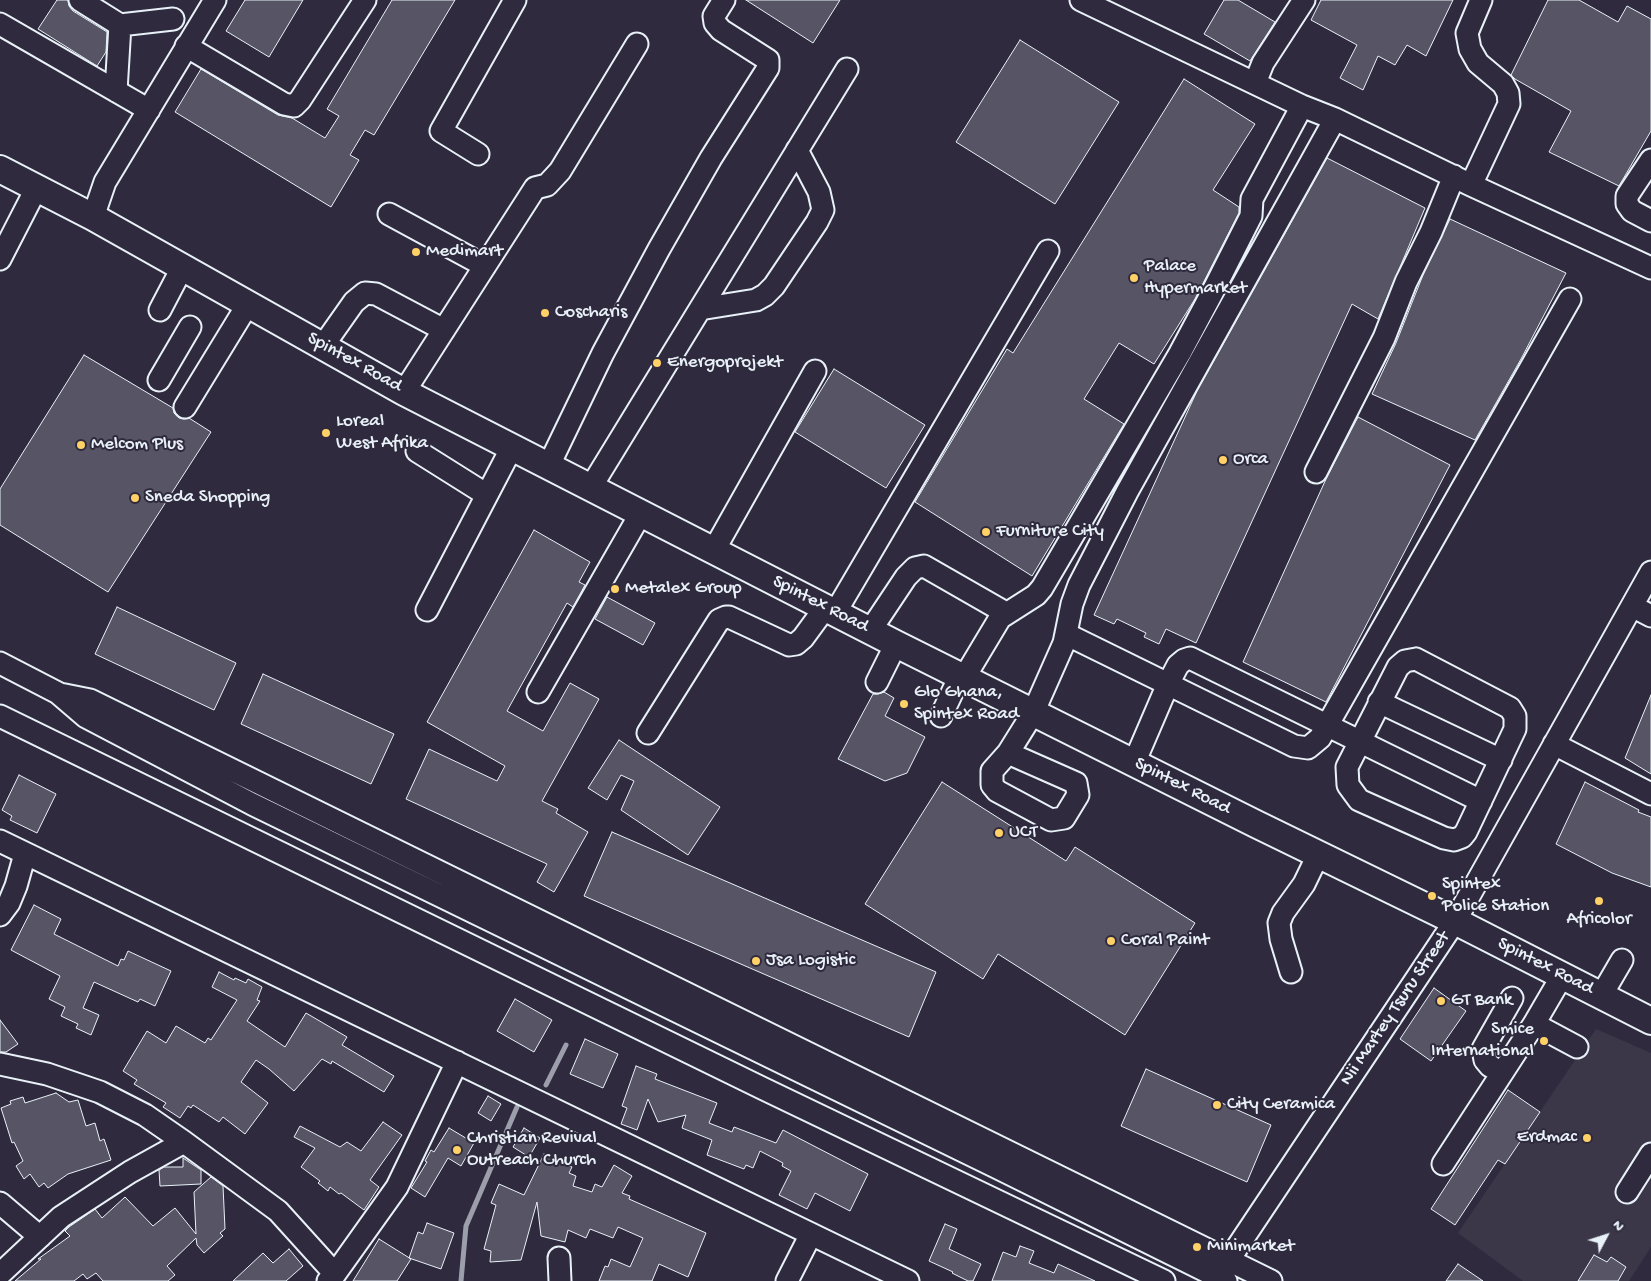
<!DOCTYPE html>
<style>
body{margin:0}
#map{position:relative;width:1651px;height:1281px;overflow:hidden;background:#2f2a3d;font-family:"Gochi Hand",sans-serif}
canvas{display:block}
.north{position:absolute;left:1581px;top:1211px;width:50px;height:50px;-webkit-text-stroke:4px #2f2a3d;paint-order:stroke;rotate:50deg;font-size:14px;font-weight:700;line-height:20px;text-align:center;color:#e8f1f8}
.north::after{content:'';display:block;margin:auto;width:18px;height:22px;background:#e8f1f8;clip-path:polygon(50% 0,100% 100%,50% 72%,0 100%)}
</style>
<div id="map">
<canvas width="1651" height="1281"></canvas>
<div class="north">N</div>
</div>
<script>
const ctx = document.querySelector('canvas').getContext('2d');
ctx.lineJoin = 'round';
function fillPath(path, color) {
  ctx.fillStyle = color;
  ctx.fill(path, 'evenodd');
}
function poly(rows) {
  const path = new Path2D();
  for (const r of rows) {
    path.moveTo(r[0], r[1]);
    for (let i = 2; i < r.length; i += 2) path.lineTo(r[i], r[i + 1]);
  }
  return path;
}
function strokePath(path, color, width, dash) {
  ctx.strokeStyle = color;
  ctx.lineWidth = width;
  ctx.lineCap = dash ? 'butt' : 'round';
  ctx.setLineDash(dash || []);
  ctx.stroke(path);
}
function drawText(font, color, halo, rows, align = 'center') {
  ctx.font = font + ' "Gochi Hand",sans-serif';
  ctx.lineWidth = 4;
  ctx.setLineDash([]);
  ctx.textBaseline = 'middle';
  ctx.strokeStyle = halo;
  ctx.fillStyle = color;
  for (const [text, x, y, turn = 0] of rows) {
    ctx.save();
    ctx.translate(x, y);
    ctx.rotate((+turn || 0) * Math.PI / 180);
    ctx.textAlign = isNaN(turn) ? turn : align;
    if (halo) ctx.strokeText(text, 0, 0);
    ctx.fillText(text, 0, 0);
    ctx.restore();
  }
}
fillPath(poly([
 [1596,1029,1651,1053,1651,1247,1629,1281,1523,1281,1458,1233]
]), '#3b3749');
strokePath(poly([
 [546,1085,566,1045],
 [461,1281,466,1226,517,1107]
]), '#9c9fab', 5);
const building = poly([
 [57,0,68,0,69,6,73,11,107,32,106,52,97,66,38,29,57,0],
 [245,0,303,0,269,57,226,31,245,0],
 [392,0,455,0,374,135,365,130,350,155,359,160,331,207,175,112,201,69,278,115,292,118,325,138,339,116,327,109,392,0],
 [746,0,840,0,813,43,746,0],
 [1224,0,1238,0,1275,22,1250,61,1204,34,1224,0],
 [1321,0,1453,0,1426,56,1407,45,1395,65,1378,56,1363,90,1340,78,1357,45,1311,20,1321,0],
 [1548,0,1579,0,1618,22,1627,6,1651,19,1651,131,1619,186,1549,152,1571,111,1515,79,1511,75,1548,0],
 [1020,40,1119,102,1055,204,956,142,1020,40],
 [1184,79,1255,124,1213,190,1239,207,1239,213,1195,299,1154,364,1119,343,1084,399,1124,424,1032,576,915,502,1007,349,1013,353,1184,79],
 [1327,158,1425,208,1378,319,1352,304,1196,643,1166,629,1159,644,1144,637,1146,633,1117,619,1114,624,1094,615,1197,391,1327,158],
 [1450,219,1566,273,1521,359,1475,440,1372,394,1396,343,1423,275,1450,219],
 [84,355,173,408,174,413,179,418,184,419,189,418,211,432,108,592,0,525,0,489,84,355],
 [834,369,925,425,886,488,795,432,834,369],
 [1358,417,1450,465,1326,702,1243,662,1326,479,1358,417],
 [534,530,590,562,579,582,585,585,573,607,567,603,507,711,543,731,570,683,599,699,542,801,558,809,556,813,588,832,554,892,537,882,547,864,406,799,429,749,497,781,505,766,427,722,534,530],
 [607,597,655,623,643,645,595,619,607,597],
 [117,607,236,663,214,710,95,654,117,607],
 [263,674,394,734,371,784,241,724,263,674],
 [884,692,894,698,885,716,925,737,907,773,885,781,838,759,873,694,878,694,884,692],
 [1651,695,1651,774,1625,758,1651,695],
 [619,740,720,807,688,855,621,810,634,781,621,775,607,800,588,788,619,740],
 [19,775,56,794,37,833,10,820,12,816,2,810,19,775],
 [942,782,1066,861,1075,847,1195,923,1125,1035,998,954,983,979,865,904,942,782],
 [1585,782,1639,810,1638,812,1651,817,1651,887,1612,873,1556,844,1585,782],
 [612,832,936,972,909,1037,584,896,612,832],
 [34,905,61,919,54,934,118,966,121,959,124,960,128,951,171,971,155,1006,140,999,138,1002,94,982,83,1008,99,1015,91,1035,76,1028,78,1024,61,1016,65,1007,49,999,60,976,11,950,34,905],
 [219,972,234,980,235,978,246,983,248,979,262,987,257,1000,260,1001,247,1021,285,1047,306,1013,347,1037,342,1045,394,1076,384,1092,332,1061,331,1064,322,1059,294,1091,269,1069,256,1060,241,1082,268,1103,245,1134,223,1117,219,1122,193,1105,191,1108,188,1106,180,1118,163,1107,166,1103,134,1084,137,1080,123,1071,147,1031,166,1043,176,1026,205,1043,208,1038,211,1040,237,1000,212,987,219,972],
 [1434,988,1466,1011,1431,1061,1400,1039,1434,988],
 [515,999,552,1020,534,1052,497,1031,515,999],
 [0,1020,18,1044,6,1052,0,1052,0,1020],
 [585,1039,618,1054,603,1088,570,1074,585,1039],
 [636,1066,657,1074,655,1079,717,1103,709,1123,732,1132,734,1127,776,1143,783,1130,868,1174,850,1211,815,1193,807,1209,779,1195,791,1171,782,1166,783,1163,760,1151,753,1168,746,1165,744,1169,707,1155,712,1140,682,1128,686,1115,658,1122,648,1099,637,1130,621,1124,627,1108,622,1106,636,1066],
 [1146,1069,1271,1125,1247,1182,1121,1126,1146,1069],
 [1508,1090,1540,1112,1505,1164,1498,1160,1455,1225,1431,1209,1508,1090],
 [56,1093,69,1102,78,1100,86,1126,95,1123,100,1141,104,1139,111,1160,68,1174,48,1188,44,1183,39,1187,30,1174,24,1179,16,1166,23,1161,14,1142,12,1143,1,1108,11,1104,10,1101,23,1097,25,1103,56,1093],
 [488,1096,501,1104,491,1121,478,1113,488,1096],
 [383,1122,402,1135,370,1180,379,1187,364,1210,341,1193,339,1194,330,1187,328,1191,318,1183,320,1181,301,1167,315,1148,294,1137,300,1126,340,1147,347,1142,361,1151,383,1122],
 [449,1128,474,1143,461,1166,448,1158,425,1197,411,1188,427,1162,425,1161,431,1150,434,1152,449,1128],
 [524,1128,540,1138,529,1157,513,1147,524,1128],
 [544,1154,572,1167,569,1173,576,1176,573,1186,592,1192,595,1184,602,1187,614,1165,632,1176,622,1193,630,1196,629,1199,706,1233,688,1277,659,1264,652,1281,599,1281,605,1266,608,1267,611,1259,630,1267,643,1238,618,1227,613,1238,590,1229,586,1238,568,1230,565,1242,541,1236,537,1202,521,1260,490,1262,491,1251,484,1249,496,1205,491,1203,499,1184,524,1195,544,1154],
 [183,1158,201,1170,201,1184,160,1186,159,1170,164,1167,183,1167,183,1158],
 [211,1177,223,1186,225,1229,220,1233,223,1236,204,1253,197,1245,196,1238,167,1266,175,1275,168,1281,103,1281,96,1273,87,1279,83,1274,74,1281,15,1281,41,1259,38,1259,70,1236,65,1231,69,1227,95,1209,102,1218,125,1197,153,1226,175,1208,196,1234,194,1192,211,1177],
 [427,1223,454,1233,441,1269,409,1258,418,1232,423,1234,427,1223],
 [945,1224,957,1229,949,1249,981,1264,973,1281,968,1281,952,1273,953,1272,929,1261,945,1224],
 [379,1239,411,1259,397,1281,353,1281,379,1239],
 [1020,1246,1034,1251,1029,1263,1054,1273,1058,1264,1095,1281,992,1281,1003,1252,1016,1257,1020,1246],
 [289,1249,303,1266,286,1281,233,1281,263,1253,273,1263,289,1249],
 [1594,1255,1607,1262,1611,1257,1626,1267,1618,1281,1578,1281,1594,1255],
 [1458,1264,1483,1281,1446,1281,1458,1264]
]);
fillPath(building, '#575565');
strokePath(building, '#e8f1f8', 1);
const minor = poly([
 [80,0,120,25,173,19],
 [1081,0,1302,106,1335,119,1471,185,1651,268],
 [0,24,149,110],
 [186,46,284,104,294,106,300,100,365,0],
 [1255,83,1263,63,1304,0],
 [116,91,120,25],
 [478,154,441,131,515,0],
 [1651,160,1627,196,1627,204,1632,211,1651,221],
 [1471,185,1509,104,1508,93,1503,84,1478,63,1470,49,1467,33,1481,0],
 [389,214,485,266],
 [93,217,105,182,215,0],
 [0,259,37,187],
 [700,309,756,300,765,295,774,286,817,222,823,210,819,192,797,150],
 [160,310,182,268],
 [323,346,354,302,365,293,376,294,444,330],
 [159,380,190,327],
 [404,392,535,188,547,185,560,171,637,44],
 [185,407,248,304],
 [417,451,487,495],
 [549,465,603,353,659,249,711,158,768,68,768,60,721,30,715,23,714,16,724,0],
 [1316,472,1384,338,1406,282,1431,232,1454,176],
 [591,487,847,69],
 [714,550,815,371],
 [1632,606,1651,616],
 [427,610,512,447],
 [835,613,1048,251],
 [870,631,906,577,915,568,924,566,1006,613],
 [1066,634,1294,746,1308,748,1320,738,1570,299],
 [1416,659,1510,708,1515,716,1515,729,1466,832,1462,837,1454,840,1444,838,1359,800,1348,785,1347,767,1398,667,1405,661,1416,659],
 [0,663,58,693,86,717,252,804,996,1167,1226,1281],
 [964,678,1000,618,1036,595,1042,588,1180,353,1211,295,1251,216,1252,199,1302,106],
 [877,682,896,644],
 [538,692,641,513],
 [60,694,90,700,1271,1281],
 [1379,702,1501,760],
 [0,716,764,1089,1164,1281],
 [941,716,960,676],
 [648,733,719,620,726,617,729,617,789,645,796,644,803,638,825,608],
 [1554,744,1651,794],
 [1008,753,1076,783,1078,795,1064,818,1051,820,997,791,992,785,992,771,1008,753,1033,713,1064,643,1072,604,1079,585,1127,492,1335,119],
 [1134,763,1168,684,1178,665,1184,660,1190,658,1481,801],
 [0,841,908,1281],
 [0,915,9,903,16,886,25,854],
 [1291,972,1281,939,1279,923,1283,913,1304,884,1318,855],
 [1601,996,1622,960],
 [1534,1024,1577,1047],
 [0,1064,47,1074,100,1092,145,1115,184,1142,278,1211,335,1274],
 [1502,1073,1490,1066,1485,1060,1483,1049,1512,998],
 [1443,1164,1534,1024,1562,976],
 [1627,1192,1651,1154],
 [0,1203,40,1237],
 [559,1258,560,1281],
 [1222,1270,1455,921,1651,572],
 [0,1274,61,1217,130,1172,184,1142],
 [328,1281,335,1274,397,1187,457,1062],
 [787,1281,811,1234]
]);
const major = poly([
 [0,169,93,217,404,392,896,644,1256,824,1455,921,1651,1021]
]);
strokePath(minor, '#e8f1f8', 25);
strokePath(major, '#e8f1f8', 30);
strokePath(minor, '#2f2a3d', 21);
strokePath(major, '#2f2a3d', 26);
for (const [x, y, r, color] of [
 [416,252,5,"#ffd166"],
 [1134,278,5,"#ffd166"],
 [545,313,5,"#ffd166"],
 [657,363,5,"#ffd166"],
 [326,433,5,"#ffd166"],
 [81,445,5,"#ffd166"],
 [1223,460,5,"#ffd166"],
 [135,498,5,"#ffd166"],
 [986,532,5,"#ffd166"],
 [615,589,5,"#ffd166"],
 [904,704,5,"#ffd166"],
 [999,833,5,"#ffd166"],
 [1432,896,5,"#ffd166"],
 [1599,901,5,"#ffd166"],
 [1111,941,5,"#ffd166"],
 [756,961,5,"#ffd166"],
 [1441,1001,5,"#ffd166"],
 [1544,1041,5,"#ffd166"],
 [1217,1105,5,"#ffd166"],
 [1587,1138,5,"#ffd166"],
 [457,1150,5,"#ffd166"],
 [1197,1247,5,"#ffd166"]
]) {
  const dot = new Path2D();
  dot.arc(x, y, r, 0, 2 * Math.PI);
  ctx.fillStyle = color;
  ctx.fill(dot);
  strokePath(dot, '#2f2a3d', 2);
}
drawText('19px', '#e8f1f8', '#2f2a3d', [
 ["Medimart",426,252],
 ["Palace",1144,267],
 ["Hypermarket",1144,289],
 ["Coscharis",555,313],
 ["Energoprojekt",667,363],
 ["Loreal",336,422],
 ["West Afrika",336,444],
 ["Melcom Plus",91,445],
 ["Orca",1233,460],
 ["Sneda Shopping",145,498],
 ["Furniture City",996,532],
 ["Metalex Group",625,589],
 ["Glo Ghana,",914,693],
 ["Spintex Road",914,715],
 ["UCT",1009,833],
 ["Spintex",1442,885],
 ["Police Station",1442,907],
 ["Africolor",1599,920,"center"],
 ["Coral Paint",1121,941],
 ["Jsa Logistic",766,961],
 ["GT Bank",1451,1001],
 ["Smice",1534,1030,"right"],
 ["International",1534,1052,"right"],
 ["City Ceramica",1227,1105],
 ["Erdmac",1577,1138,"right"],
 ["Christian Revival",467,1139],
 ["Outreach Church",467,1161],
 ["Minimarket",1207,1247]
], 'left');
drawText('19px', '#e8f1f8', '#2f2a3d', [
 ["Spintex Road",354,363,29],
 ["Spintex Road",820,605,27],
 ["Spintex Road",1182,787,27],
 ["Spintex Road",1545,967,27],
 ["Nii Martey Tsuru Street",1396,1009,-56]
]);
</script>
